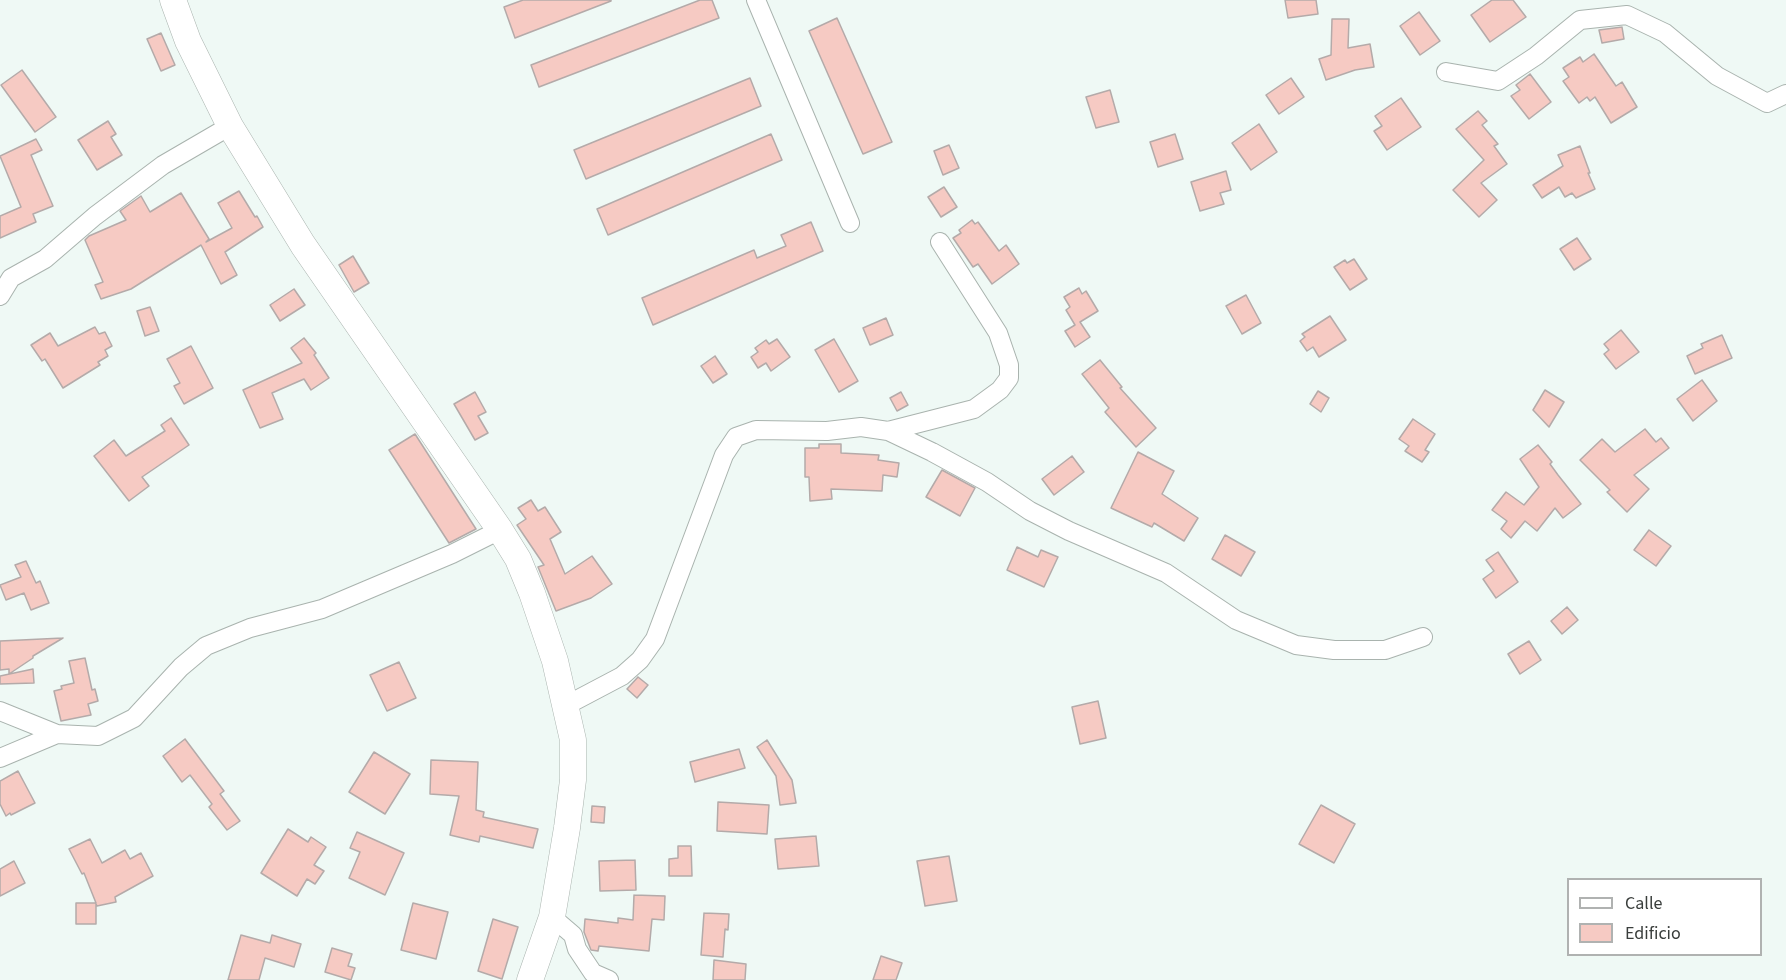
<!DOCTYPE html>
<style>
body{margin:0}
#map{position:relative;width:1786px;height:980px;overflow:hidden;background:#eff9f5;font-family:"Source Sans 3",sans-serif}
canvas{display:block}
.legend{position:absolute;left:1567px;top:878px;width:195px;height:78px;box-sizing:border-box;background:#fff;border:2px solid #b0b2b1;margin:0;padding:8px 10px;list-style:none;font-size:18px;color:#3a3e3c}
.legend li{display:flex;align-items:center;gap:12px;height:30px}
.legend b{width:30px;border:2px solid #b0b2b1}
</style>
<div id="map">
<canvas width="1786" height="980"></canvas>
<ul class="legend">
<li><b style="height:8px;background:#fff"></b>Calle</li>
<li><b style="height:16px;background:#f6cac3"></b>Edificio</li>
</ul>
</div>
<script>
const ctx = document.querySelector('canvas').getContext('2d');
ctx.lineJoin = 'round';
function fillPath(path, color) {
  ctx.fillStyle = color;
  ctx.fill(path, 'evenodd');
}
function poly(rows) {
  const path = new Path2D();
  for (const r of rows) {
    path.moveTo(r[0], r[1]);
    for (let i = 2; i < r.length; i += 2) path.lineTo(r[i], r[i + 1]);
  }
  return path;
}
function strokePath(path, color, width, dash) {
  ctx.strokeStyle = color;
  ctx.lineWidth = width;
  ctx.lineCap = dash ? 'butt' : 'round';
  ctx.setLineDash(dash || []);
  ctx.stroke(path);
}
const building = poly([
 [523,0,611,0,611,1,515,38,504,7,523,0],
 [700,0,712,0,719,18,539,87,531,65,700,0],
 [1285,0,1316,0,1318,14,1288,18,1285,0],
 [1492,0,1513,0,1526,17,1490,42,1471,15,1492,0],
 [1419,12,1440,41,1420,55,1400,26,1419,12],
 [837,18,892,142,863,154,809,31,837,18],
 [1332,19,1349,19,1348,48,1370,44,1374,67,1355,70,1326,80,1319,59,1331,55,1332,19],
 [1622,27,1624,39,1602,43,1599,30,1622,27],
 [161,33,175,65,161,71,147,39,161,33],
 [1594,54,1616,86,1622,82,1637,107,1611,123,1595,97,1590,101,1587,97,1579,103,1563,81,1569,77,1563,68,1580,57,1583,62,1594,54],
 [22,70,56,117,35,132,1,85,22,70],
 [1530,74,1551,102,1529,119,1511,96,1520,90,1516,85,1530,74],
 [750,78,761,106,586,179,574,150,750,78],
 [1291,78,1304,97,1279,114,1266,95,1291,78],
 [1110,90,1119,122,1096,128,1086,97,1110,90],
 [1401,98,1421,127,1387,150,1374,131,1382,126,1375,116,1401,98],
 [1478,111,1487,121,1482,125,1498,144,1494,146,1507,164,1481,183,1497,200,1479,217,1453,190,1484,160,1456,129,1478,111],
 [108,121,116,134,111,137,122,155,97,170,78,140,108,121],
 [1259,124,1277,152,1251,170,1232,143,1259,124],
 [771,134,782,160,608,235,597,209,771,134],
 [1175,134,1183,159,1158,167,1150,142,1175,134],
 [36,139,42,150,31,155,53,206,33,214,36,222,0,238,0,216,21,207,0,156,36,139],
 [949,145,959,168,943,175,934,151,949,145],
 [1580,146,1590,173,1588,173,1595,189,1576,198,1572,193,1565,197,1559,187,1542,198,1533,185,1563,166,1558,155,1580,146],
 [1226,171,1231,190,1220,193,1224,204,1200,211,1191,182,1226,171],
 [944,187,957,207,941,217,928,197,944,187],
 [239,191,255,217,257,216,263,227,225,252,237,275,221,284,201,245,131,289,101,299,95,285,103,282,85,240,89,236,126,220,120,211,141,196,150,212,181,193,209,239,206,242,232,228,218,203,239,191],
 [972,220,975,224,978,222,999,251,1006,245,1019,264,992,284,978,264,973,267,953,238,961,233,959,230,972,220],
 [811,222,823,251,653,325,642,298,754,250,757,258,786,246,781,235,811,222],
 [1577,238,1591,259,1574,270,1560,249,1577,238],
 [353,256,369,283,354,292,339,265,353,256],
 [1354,259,1367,279,1350,290,1334,267,1345,260,1347,263,1354,259],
 [1079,288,1082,294,1086,291,1098,311,1080,322,1090,337,1075,347,1065,331,1075,325,1066,310,1070,307,1064,297,1079,288],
 [294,289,305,305,280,321,270,305,294,289],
 [1246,295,1261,323,1242,334,1226,306,1246,295],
 [150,307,159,331,145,336,137,311,150,307],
 [1330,316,1346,340,1319,357,1313,347,1307,351,1300,341,1305,337,1302,334,1330,316],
 [886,318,893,335,870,345,863,328,886,318],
 [95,327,99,334,105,332,112,346,105,350,108,356,98,362,100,365,63,388,45,359,42,361,31,345,50,333,58,346,95,327],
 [1621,330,1639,352,1616,369,1604,354,1609,350,1604,344,1621,330],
 [1722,335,1732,358,1695,374,1687,356,1703,348,1701,344,1722,335],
 [304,338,316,353,314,355,329,378,311,390,304,379,272,393,283,419,260,428,243,390,302,363,291,348,304,338],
 [777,339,790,357,771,371,766,363,758,368,751,357,758,352,755,348,766,340,769,344,777,339],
 [834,339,858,381,839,392,815,350,834,339],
 [191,346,213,388,184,404,174,386,180,383,167,359,191,346],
 [715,356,727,374,713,383,701,366,715,356],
 [1100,360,1122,387,1120,388,1156,428,1136,447,1105,412,1109,408,1082,374,1100,360],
 [1702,380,1717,401,1693,421,1677,399,1702,380],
 [1545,390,1564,402,1549,427,1533,410,1545,390],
 [1318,391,1329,398,1321,412,1310,404,1318,391],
 [475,392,486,412,478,416,488,433,475,440,454,404,475,392],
 [901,392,908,405,897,411,890,398,901,392],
 [171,418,189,445,142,477,149,486,129,501,94,456,114,440,126,456,165,431,161,425,171,418],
 [1413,419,1435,434,1425,450,1429,452,1422,462,1405,451,1409,446,1399,439,1413,419],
 [1645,429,1656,442,1661,438,1669,448,1634,475,1649,489,1627,512,1607,492,1610,490,1580,460,1602,439,1615,452,1645,429],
 [415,434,476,529,449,543,389,450,415,434],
 [819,444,841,444,841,453,879,455,878,460,899,463,897,477,883,475,882,491,831,489,832,499,810,501,809,477,805,477,805,448,819,448,819,444],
 [1538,445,1552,462,1550,464,1558,475,1581,504,1563,518,1555,508,1537,531,1525,521,1511,538,1501,529,1507,521,1492,510,1506,492,1524,505,1539,487,1520,459,1538,445],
 [1138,452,1174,471,1162,494,1198,518,1184,541,1154,523,1152,527,1111,508,1138,452],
 [1072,456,1084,472,1054,495,1042,479,1072,456],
 [942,470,975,488,960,516,926,497,942,470],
 [531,500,538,511,545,507,561,532,550,539,565,574,592,556,612,584,591,598,556,611,538,567,544,565,517,525,526,519,518,508,531,500],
 [1649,530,1671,546,1656,566,1634,550,1649,530],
 [1225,535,1255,552,1241,576,1212,559,1225,535],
 [1017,547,1038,557,1041,550,1058,557,1044,587,1007,570,1017,547],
 [1498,552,1518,582,1496,598,1483,579,1494,571,1486,560,1498,552],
 [26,561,36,583,40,581,49,603,31,610,24,593,6,600,0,585,21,577,15,565,26,561],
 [1567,607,1578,620,1562,634,1551,621,1567,607],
 [63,638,33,656,33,658,9,674,9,669,0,670,0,641,63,638],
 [1529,641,1541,660,1520,674,1508,654,1529,641],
 [85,658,92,690,95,689,98,701,88,704,91,715,61,721,54,691,62,689,61,686,74,683,69,661,85,658],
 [399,662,416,698,387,711,370,675,399,662],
 [33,669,34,683,0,684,0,676,33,669],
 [638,677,648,685,637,698,627,689,638,677],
 [1098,701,1106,738,1080,744,1072,707,1098,701],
 [185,739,224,791,220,794,240,821,227,830,209,807,212,804,190,775,182,782,163,756,185,739],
 [767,740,792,780,796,803,780,805,776,776,757,747,767,740],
 [739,749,745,768,695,782,690,762,739,749],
 [374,752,410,774,385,814,349,792,374,752],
 [431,760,478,762,476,810,484,812,483,817,538,829,533,848,480,836,479,842,450,835,459,796,430,794,431,760],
 [18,771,35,803,11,815,10,813,6,816,0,804,0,781,18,771],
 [718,802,769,805,767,834,717,831,718,802],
 [1321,805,1355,824,1334,863,1299,844,1321,805],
 [592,806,605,807,604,823,591,822,592,806],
 [288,829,308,842,311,837,326,847,314,865,324,871,315,884,307,879,297,896,261,873,288,829],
 [357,832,404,853,385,895,349,878,360,852,350,848,357,832],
 [816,836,819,866,778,869,775,839,816,836],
 [90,839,102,863,125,850,130,859,141,853,153,876,115,897,116,902,97,906,96,904,96,924,76,924,76,903,96,903,84,873,82,874,69,849,90,839],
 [678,846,691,846,692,876,669,876,669,859,678,858,678,846],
 [949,856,957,901,925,906,917,861,949,856],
 [635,860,636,890,600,891,599,861,635,860],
 [14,861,25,883,0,896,0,869,14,861],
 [634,895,665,896,664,920,652,919,649,951,599,946,598,951,591,950,584,932,585,919,618,923,618,918,633,920,634,895],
 [413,903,448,912,436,959,401,950,413,903],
 [704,913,729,914,728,930,725,929,723,957,701,955,704,913],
 [493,919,518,927,502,979,478,971,493,919],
 [241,935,270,943,272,935,301,944,294,967,265,958,259,980,228,980,241,935],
 [332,948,352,954,348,966,355,968,351,980,325,972,332,948],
 [881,956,902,963,896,980,873,980,881,956],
 [714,960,746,964,745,980,713,980,714,960]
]);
fillPath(building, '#f6cac3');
strokePath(building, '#b4aaa9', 1.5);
const street = poly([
 [756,0,850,223],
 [1446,72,1498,81,1536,56,1580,20,1627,15,1665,33,1717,76,1767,103,1786,94],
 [0,296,11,278,45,259,95,216,163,165,230,126],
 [888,431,974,409,1000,390,1009,378,1009,365,998,333,940,242],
 [567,705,622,676,640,660,655,639,724,455,736,437,756,430,827,431,861,427,888,431,932,452,987,482,1030,511,1069,531,1166,573,1236,620,1296,645,1334,650,1385,650,1423,637],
 [0,711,57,734,98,736,134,718,181,667,206,646,250,628,322,609,452,554,500,530],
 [0,758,57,734],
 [552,917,573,935,577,949,593,973,609,980]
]);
const secondary = poly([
 [173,0,188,41,230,126,303,245,500,530,518,559,532,593,555,661,573,740,573,780,567,828,552,917,530,980]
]);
strokePath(street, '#a9b3ae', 20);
strokePath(secondary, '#a9b3ae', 27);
strokePath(street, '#fff', 18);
strokePath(secondary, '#fff', 26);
</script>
